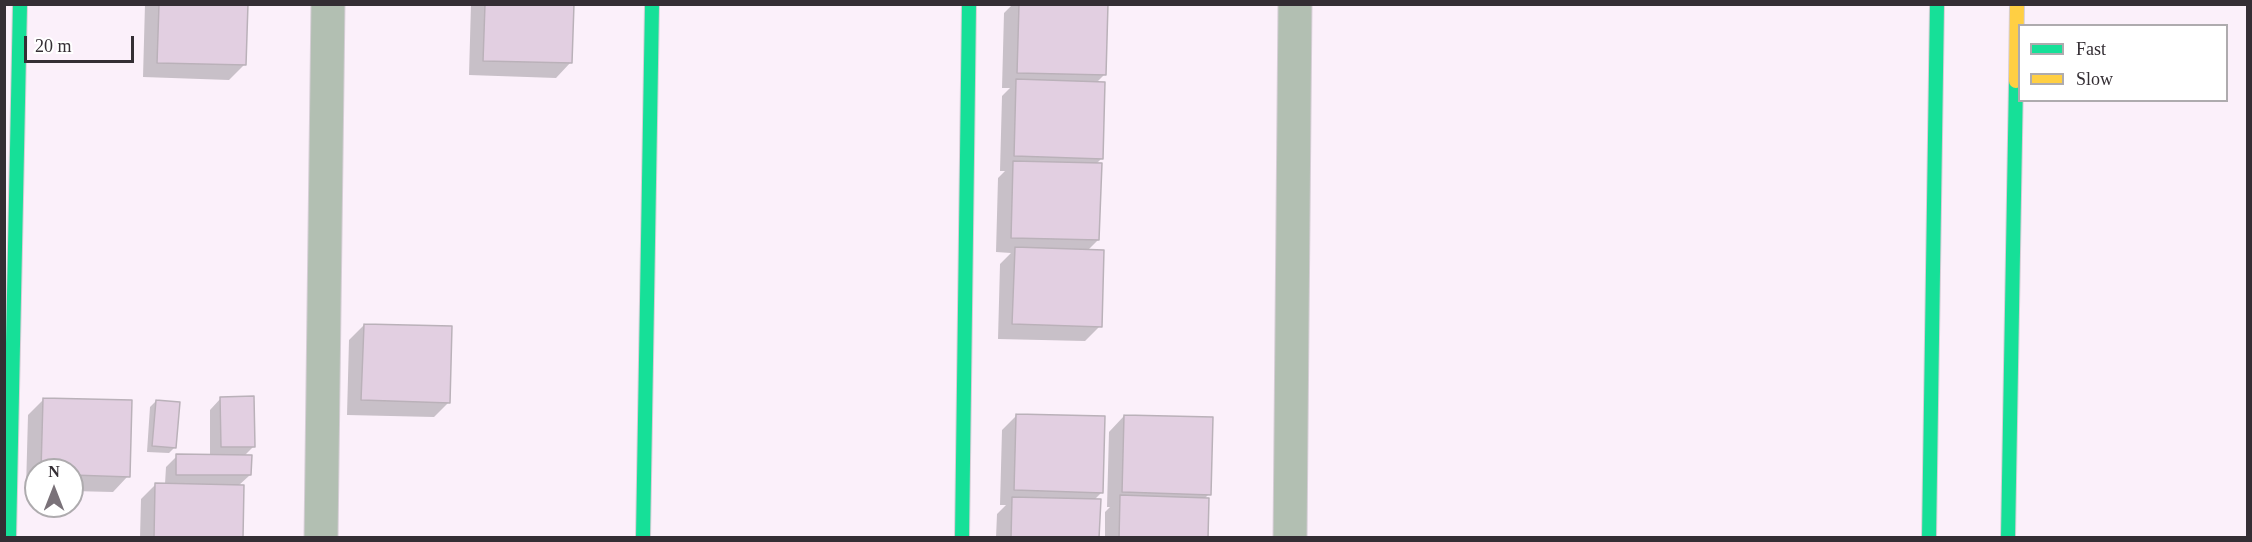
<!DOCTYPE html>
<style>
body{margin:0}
#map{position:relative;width:2252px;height:542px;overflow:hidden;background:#fbf0fa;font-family:"Times New Roman",serif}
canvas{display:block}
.frame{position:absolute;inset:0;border:6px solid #342e34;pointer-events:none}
.legend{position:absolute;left:2018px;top:24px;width:210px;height:78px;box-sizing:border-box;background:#fff;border:2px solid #aeabae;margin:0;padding:8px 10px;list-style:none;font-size:18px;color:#342e34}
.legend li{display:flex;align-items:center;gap:12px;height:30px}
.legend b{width:30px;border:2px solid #aeabae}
.north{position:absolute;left:24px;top:458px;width:60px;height:60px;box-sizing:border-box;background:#fff;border:2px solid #aeabae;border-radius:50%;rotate:0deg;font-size:16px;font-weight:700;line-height:24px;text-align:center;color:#342e34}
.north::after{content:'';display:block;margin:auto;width:21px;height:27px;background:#7a7279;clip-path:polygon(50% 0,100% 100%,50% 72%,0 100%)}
.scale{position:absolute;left:24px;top:36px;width:110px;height:27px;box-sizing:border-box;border:3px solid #342e34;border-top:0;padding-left:8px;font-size:18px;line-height:21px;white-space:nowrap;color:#342e34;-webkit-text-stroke:4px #fff;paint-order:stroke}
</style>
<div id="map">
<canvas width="2252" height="542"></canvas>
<div class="frame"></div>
<ul class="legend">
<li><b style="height:8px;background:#16e098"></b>Fast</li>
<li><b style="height:8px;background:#ffcf43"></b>Slow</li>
</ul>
<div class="north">N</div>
<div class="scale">20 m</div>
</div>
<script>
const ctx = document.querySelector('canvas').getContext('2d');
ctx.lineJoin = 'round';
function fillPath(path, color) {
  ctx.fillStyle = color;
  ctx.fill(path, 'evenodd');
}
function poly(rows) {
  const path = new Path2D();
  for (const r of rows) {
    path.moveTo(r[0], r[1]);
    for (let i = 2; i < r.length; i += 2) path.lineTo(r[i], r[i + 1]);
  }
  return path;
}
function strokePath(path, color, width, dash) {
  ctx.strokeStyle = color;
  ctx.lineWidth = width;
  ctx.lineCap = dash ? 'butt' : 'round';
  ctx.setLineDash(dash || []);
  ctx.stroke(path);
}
fillPath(poly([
 [145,4,246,4,245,64,229,80,143,77],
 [471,4,572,4,571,62,556,78,469,75],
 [1013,4,1106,4,1104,75,1096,83,1102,158,1095,165,1098,240,1087,251,1100,326,1085,341,998,339,1000,264,1011,253,996,252,998,178,1005,171,1000,171,1002,96,1010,88,1002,88,1004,13],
 [364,325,449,402,434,417,347,415,349,340],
 [221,398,253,447,244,456,250,475,238,486,241,538,140,538,141,499,156,484,165,484,166,467,177,456,210,456,210,410],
 [44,399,128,476,113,492,72,491,72,470,36,470,36,490,26,489,28,415],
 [156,401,175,447,169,453,147,452,150,407],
 [1017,415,1102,492,1093,501,1098,538,996,538,997,514,1006,505,1000,505,1002,430],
 [1124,416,1209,494,1204,499,1206,538,1105,538,1105,512,1110,507,1107,507,1109,432]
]), '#0003');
const building = poly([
 [159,4,248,4,246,65,157,63,159,4],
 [485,4,574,4,572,63,483,61,485,4],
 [1019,4,1108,4,1106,75,1017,73,1019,4],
 [1016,79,1105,82,1103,159,1014,156,1016,79],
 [1013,161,1102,163,1099,240,1011,238,1013,161],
 [1015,247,1104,250,1102,327,1012,324,1015,247],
 [364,324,452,326,450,403,361,400,364,324],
 [254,396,255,447,221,447,220,397,254,396],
 [43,398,132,400,130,477,72,475,72,470,41,470,43,398],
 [156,400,180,402,176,448,152,446,156,400],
 [1016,414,1105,416,1103,493,1014,490,1016,414],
 [1124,415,1213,417,1211,495,1122,492,1124,415],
 [176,454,252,455,251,475,176,475,176,454],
 [155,483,244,485,243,538,154,538,155,483],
 [1120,495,1209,498,1208,538,1119,538,1120,495],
 [1012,497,1101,499,1099,538,1011,538,1012,497]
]);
fillPath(building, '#e2cfe1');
strokePath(building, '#bab1b9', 1.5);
const street = poly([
 [321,538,328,4],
 [1290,538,1295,4]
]);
const fast = poly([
 [9,538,20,4],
 [643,538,652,4],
 [962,538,969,4],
 [1929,538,1937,4],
 [2008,538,2016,81]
]);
const slow = poly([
 [2016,81,2017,4]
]);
strokePath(street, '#d6ced6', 35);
strokePath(fast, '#d6ced6', 16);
strokePath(slow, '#d6ced6', 16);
strokePath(street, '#b2bfb2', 33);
strokePath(fast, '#16e098', 14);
strokePath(slow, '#ffcf43', 14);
</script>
